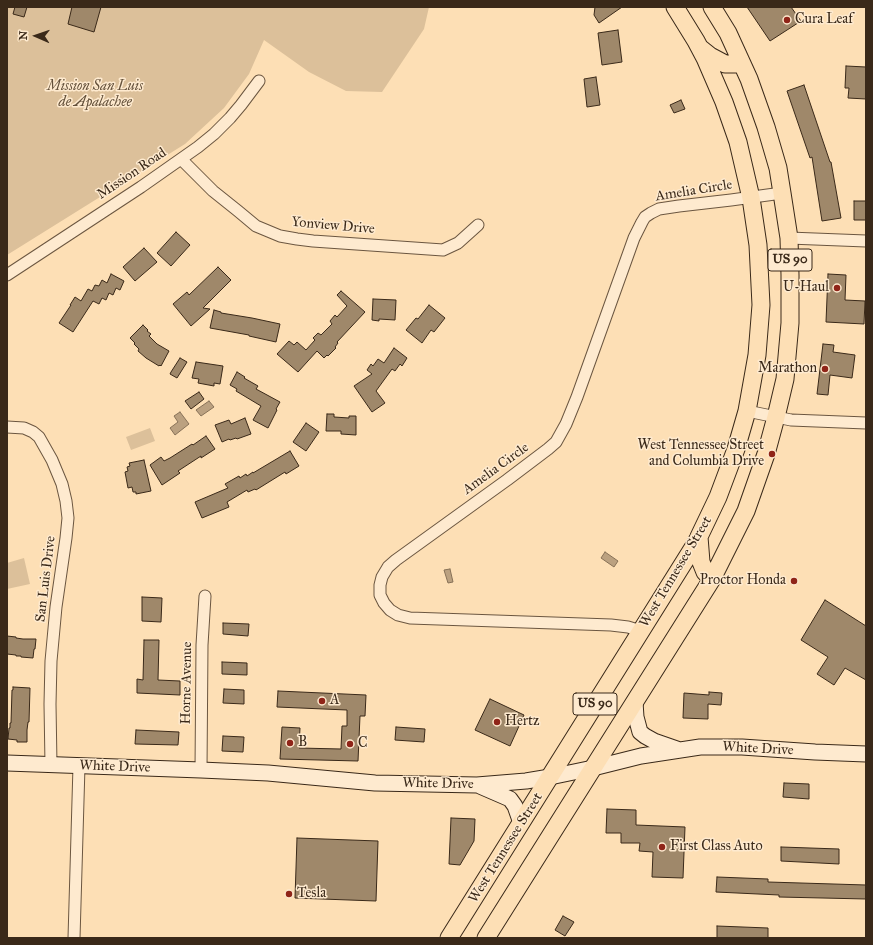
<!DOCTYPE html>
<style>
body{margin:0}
#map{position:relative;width:873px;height:945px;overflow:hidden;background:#fddfb5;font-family:"IM FELL Great Primer",serif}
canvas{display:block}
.frame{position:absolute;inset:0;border:8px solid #3a2919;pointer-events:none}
.north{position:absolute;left:16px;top:16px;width:40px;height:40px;-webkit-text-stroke:3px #feeacf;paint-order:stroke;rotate:272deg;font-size:11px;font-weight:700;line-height:16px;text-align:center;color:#3a2919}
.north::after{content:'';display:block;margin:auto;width:14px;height:18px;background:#3a2919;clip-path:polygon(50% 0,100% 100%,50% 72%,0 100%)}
</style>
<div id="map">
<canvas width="873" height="945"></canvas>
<div class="frame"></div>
<div class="north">N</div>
</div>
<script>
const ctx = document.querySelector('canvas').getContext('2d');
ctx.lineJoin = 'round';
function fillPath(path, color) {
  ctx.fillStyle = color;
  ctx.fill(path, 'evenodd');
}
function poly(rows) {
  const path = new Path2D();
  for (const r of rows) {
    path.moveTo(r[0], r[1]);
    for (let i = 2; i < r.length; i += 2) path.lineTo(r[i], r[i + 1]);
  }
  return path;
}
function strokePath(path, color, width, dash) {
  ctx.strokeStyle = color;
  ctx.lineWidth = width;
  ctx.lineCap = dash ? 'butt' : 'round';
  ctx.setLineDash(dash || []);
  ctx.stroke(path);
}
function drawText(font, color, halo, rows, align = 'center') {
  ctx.font = font + ' "IM FELL Great Primer",serif';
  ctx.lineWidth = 3;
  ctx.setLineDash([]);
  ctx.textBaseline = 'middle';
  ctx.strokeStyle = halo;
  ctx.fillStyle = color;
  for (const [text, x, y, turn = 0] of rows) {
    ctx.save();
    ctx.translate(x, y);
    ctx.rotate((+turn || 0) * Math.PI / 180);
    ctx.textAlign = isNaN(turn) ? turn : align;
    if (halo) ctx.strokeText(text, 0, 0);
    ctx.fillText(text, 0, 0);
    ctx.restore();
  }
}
fillPath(poly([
 [7,7,429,7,424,29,382,92,346,91,309,72,264,40,249,74,224,108,185,144,7,255],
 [150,428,155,441,131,450,126,437],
 [24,558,30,584,7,589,7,563]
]), '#dcc09a');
const water = poly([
 [209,401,214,407,201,416,196,410,209,401],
 [180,412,189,424,175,435,170,428,178,422,174,416,180,412],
 [605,552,618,561,614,567,601,558,605,552],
 [450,569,453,582,448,583,444,570,450,569]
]);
fillPath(water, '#bba180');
strokePath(water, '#877157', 1);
const building = poly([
 [15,7,27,7,24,17,13,14,15,7],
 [72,7,101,7,94,32,68,24,72,7],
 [595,7,622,7,599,23,594,15,595,7],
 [747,7,791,7,801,21,770,41,747,7],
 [618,30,622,62,602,65,598,33,618,30],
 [846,66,866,67,866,99,848,98,849,88,845,88,846,66],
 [596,77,600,105,587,107,584,79,596,77],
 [804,85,830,162,831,162,841,218,822,221,812,157,810,158,787,91,804,85],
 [681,100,685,109,674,113,670,105,681,100],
 [854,201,866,201,866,220,854,220,854,201],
 [176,232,190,245,171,266,157,253,176,232],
 [144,248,157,262,135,281,123,267,144,248],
 [218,267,231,280,203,308,210,309,191,326,173,304,187,292,189,295,218,267],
 [111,274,124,281,120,290,116,288,113,295,109,293,106,300,102,298,99,304,93,301,73,332,59,323,71,305,70,305,75,297,81,301,88,289,92,291,95,285,99,286,102,280,107,283,111,274],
 [828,274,846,275,845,300,865,301,864,324,826,322,828,274],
 [341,291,365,312,337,342,338,343,335,347,336,348,328,356,327,355,324,358,317,351,298,372,277,354,289,341,294,345,297,342,306,350,315,340,313,338,318,333,321,335,332,324,330,321,335,315,337,317,347,306,337,295,341,291],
 [373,299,396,300,395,320,379,319,379,321,372,320,373,299],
 [429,305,445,318,434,332,431,330,422,343,406,330,416,318,418,319,429,305],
 [214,310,221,312,221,313,252,318,280,324,276,342,249,336,249,335,210,328,214,310],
 [143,325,148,330,147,331,151,334,149,336,157,344,169,351,161,366,160,365,159,366,146,358,138,351,139,349,134,344,135,343,130,338,143,325],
 [823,344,834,345,833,352,855,355,852,378,830,375,828,395,817,394,823,344],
 [394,348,407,358,402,366,400,364,395,371,392,369,376,391,385,403,372,412,354,386,372,374,367,370,371,364,373,366,378,359,384,363,394,348],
 [180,358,187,362,177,378,170,374,171,372,180,358],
 [196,362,223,366,220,384,214,383,214,386,198,383,199,379,192,378,196,362],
 [237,372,245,377,244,378,258,386,256,389,280,402,276,409,277,410,268,428,253,420,261,406,236,391,237,389,230,385,237,372],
 [199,392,204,399,191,409,185,401,199,392],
 [327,414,334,414,334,417,349,418,349,416,356,416,356,435,341,434,341,431,326,431,327,414],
 [245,418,251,434,237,439,236,438,230,440,229,439,222,442,215,425,229,420,231,424,245,418],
 [306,423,319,432,306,451,293,442,306,423],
 [206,436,215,449,201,458,201,456,178,471,180,473,162,485,150,465,161,457,164,461,170,458,192,444,193,445,206,436],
 [290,451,299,466,286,474,285,472,256,490,255,489,248,492,247,490,227,502,229,507,202,518,195,502,228,488,225,484,239,476,240,478,246,474,247,476,253,472,253,473,290,451],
 [144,460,151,491,136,494,136,492,133,492,132,487,128,488,125,472,128,471,127,467,130,466,129,463,144,460],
 [142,597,162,598,161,622,142,621,142,597],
 [825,600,866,626,866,680,845,668,834,685,817,674,828,657,801,640,825,600],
 [223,623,249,624,248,636,223,634,223,623],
 [7,636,16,637,16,638,23,639,36,639,35,649,34,649,33,658,21,657,21,656,16,656,16,655,7,654,7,636],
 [144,640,159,640,158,680,180,681,180,695,137,693,137,679,143,680,144,640],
 [222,662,247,663,247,675,222,674,222,662],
 [13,687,30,688,29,722,28,722,27,730,27,742,17,742,17,740,8,739,9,728,10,728,10,723,11,723,12,690,13,690,13,687],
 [224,689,244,690,244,704,223,703,224,689],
 [278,691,366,695,365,716,360,716,358,761,280,759,282,727,300,728,299,748,341,749,342,726,347,726,347,710,277,707,278,691],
 [709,692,722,693,721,705,708,704,708,719,683,718,684,693,709,695,709,692],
 [490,699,524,715,510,746,475,730,490,699],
 [396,727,425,729,424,742,395,740,396,727],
 [136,730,179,732,178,745,135,744,136,730],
 [223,736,244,737,243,752,222,751,223,736],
 [784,783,809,784,809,799,783,797,784,783],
 [607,809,636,810,636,825,685,827,683,878,652,877,653,852,639,851,640,843,621,843,621,833,606,833,607,809],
 [451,818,475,819,474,841,460,865,449,864,451,818],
 [297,838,378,841,376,901,295,898,297,838],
 [781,847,839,849,839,864,781,861,781,847],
 [717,877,768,879,768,882,866,885,866,899,779,897,779,895,716,892,717,877],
 [563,916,574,922,565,936,555,930,563,916],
 [717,926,768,928,768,938,717,938,717,926]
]);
fillPath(building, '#9f886a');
strokePath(building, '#3a2919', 1);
const street = poly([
 [181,159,213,191,238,211,256,226,280,236,297,239,313,241,443,250,458,243,478,225],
 [789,238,866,241],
 [7,275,141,187,198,147,214,134,230,118,241,105,259,81],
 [747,411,791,420,866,423],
 [7,427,24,428,33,432,39,437,52,460,62,484,66,501,68,518,66,538,56,607,51,661,50,704,51,765],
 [641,631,628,627,611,625,410,618,398,615,390,610,384,603,380,595,380,585,382,577,388,567,396,560,507,480,548,449,556,442,566,424,577,397,634,238,642,222,645,217,651,213,659,209,679,206,731,200,782,193],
 [201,770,202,645,205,596],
 [74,938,79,766]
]);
const secondary = poly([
 [635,702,636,717,640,732,645,736,654,741,677,749],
 [7,763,201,770,268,773,375,783,477,785,526,781,550,777,593,768,641,756,700,747,742,747,815,752,866,754],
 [480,786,510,799,515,806,521,823]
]);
const primary = poly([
 [700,48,710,56,725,64,735,64,741,63],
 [699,537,701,562,705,572,712,579],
 [449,938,696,543,718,497,736,449,747,411,757,355,761,305,758,245,751,198,738,142,724,102,705,58,696,41,675,7],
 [486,938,712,579,746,511,766,454,776,417,785,379,790,323,790,275,789,238,782,193,778,168,766,127,749,79,728,33,712,7]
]);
strokePath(street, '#6b5640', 13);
strokePath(secondary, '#3a2919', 17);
strokePath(primary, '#3a2919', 19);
strokePath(street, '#feeacf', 11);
strokePath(secondary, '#feeacf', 15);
strokePath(primary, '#fddfb5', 17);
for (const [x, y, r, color] of [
 [787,20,4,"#8f2418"],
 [837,288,4,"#8f2418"],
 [825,369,4,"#8f2418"],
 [772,454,4,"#8f2418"],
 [794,581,4,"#8f2418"],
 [322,701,4,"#8f2418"],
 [497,722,4,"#8f2418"],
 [290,743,4,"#8f2418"],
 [350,744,4,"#8f2418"],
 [662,847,4,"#8f2418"],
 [289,894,4,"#8f2418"]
]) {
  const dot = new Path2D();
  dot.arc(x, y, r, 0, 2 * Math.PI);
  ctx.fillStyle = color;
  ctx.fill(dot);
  strokePath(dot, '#feeacf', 1.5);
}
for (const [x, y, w] of [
 [790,260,44],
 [595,704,44]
]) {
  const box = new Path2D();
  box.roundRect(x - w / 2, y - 11, w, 22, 3);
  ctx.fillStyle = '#feeacf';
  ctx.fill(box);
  strokePath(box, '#3a2919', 1);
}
drawText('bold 13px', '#3a2919', null, [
 ["US 90",790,260],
 ["US 90",595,704]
]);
drawText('14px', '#3a2919', '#feeacf', [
 ["Cura Leaf",795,20],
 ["U-Haul",829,288,"right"],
 ["Marathon",817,369,"right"],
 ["West Tennessee Street",764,446,"right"],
 ["and Columbia Drive",764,462,"right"],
 ["Proctor Honda",786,581,"right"],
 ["A",330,701],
 ["Hertz",505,722],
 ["B",298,743],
 ["C",358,744],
 ["First Class Auto",670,847],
 ["Tesla",297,894]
], 'left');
drawText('italic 14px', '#624f39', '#feeacf', [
 ["Mission San Luis",95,87],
 ["de Apalachee",95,103]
]);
drawText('14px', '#3a2919', '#feeacf', [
 ["Mission Road",132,174,-34],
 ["Amelia Circle",694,191,-9],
 ["Yonview Drive",333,226,5],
 ["Amelia Circle",496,469,-36],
 ["West Tennessee Street",676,572,-59],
 ["San Luis Drive",46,579,-83],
 ["Horne Avenue",187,683,-89],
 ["White Drive",758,749,3],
 ["White Drive",115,767,2],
 ["White Drive",438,784,1],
 ["West Tennessee Street",506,848,-58]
]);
</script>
